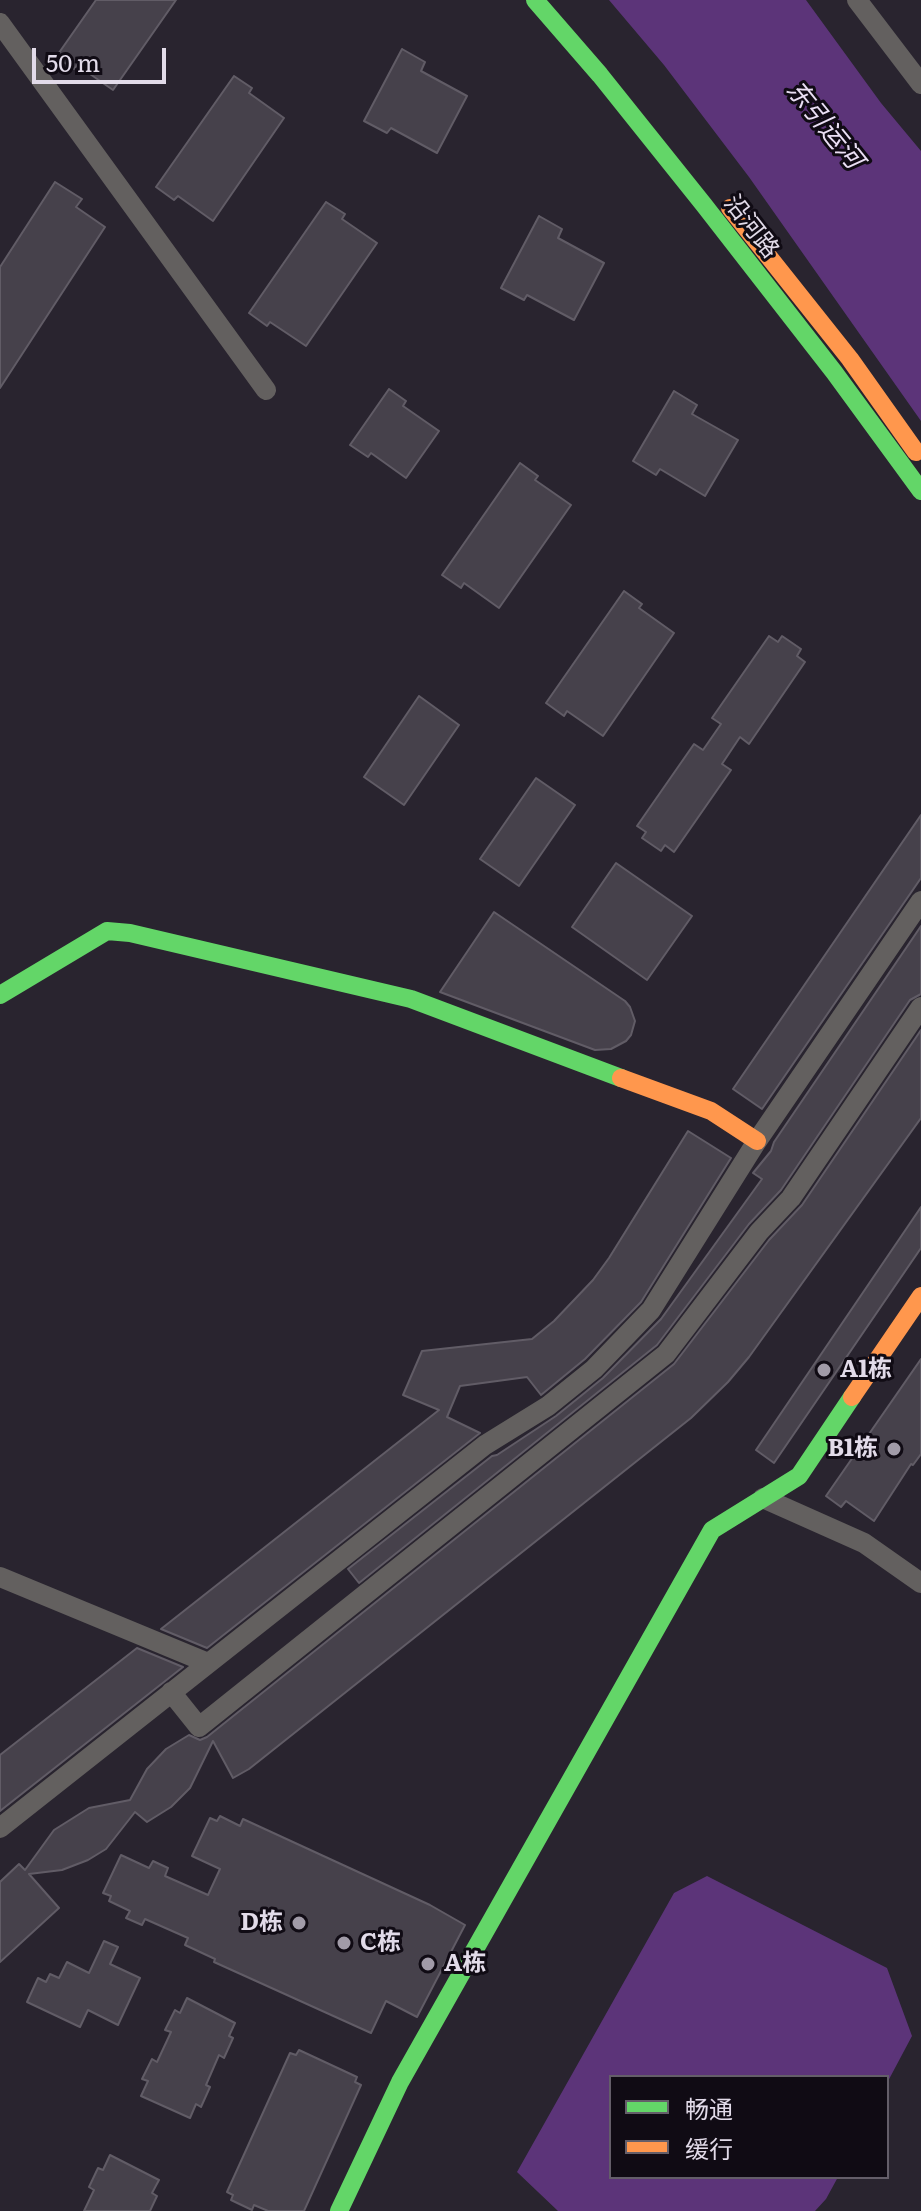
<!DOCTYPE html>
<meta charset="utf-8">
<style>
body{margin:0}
#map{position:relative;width:921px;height:2211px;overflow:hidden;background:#29242f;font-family:Literata,"Noto Sans SC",serif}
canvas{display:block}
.legend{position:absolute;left:609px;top:2075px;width:280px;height:104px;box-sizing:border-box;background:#100b14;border:2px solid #645e69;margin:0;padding:10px 14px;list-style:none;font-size:24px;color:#e2dbe9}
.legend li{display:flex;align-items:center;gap:16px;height:40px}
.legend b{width:40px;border:2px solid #645e69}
.scale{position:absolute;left:32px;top:48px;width:134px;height:36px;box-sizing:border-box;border:4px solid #e2dbe9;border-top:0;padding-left:10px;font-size:24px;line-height:28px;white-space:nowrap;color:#e2dbe9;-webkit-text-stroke:6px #100b14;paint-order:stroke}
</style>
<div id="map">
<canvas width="921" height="2211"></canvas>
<ul class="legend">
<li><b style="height:10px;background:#63d668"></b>畅通</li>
<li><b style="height:10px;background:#ff974d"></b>缓行</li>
</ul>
<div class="scale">50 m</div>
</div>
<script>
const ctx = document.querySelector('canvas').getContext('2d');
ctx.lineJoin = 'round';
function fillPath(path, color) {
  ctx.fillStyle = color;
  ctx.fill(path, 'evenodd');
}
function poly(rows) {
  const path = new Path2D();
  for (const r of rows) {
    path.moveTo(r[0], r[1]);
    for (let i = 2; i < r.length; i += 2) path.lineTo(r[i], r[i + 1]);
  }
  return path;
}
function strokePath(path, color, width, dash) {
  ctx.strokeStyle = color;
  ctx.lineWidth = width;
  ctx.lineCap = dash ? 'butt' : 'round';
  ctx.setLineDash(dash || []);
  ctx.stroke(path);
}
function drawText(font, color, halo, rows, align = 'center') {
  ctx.font = font + ' Literata,"Noto Sans SC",serif';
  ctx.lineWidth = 6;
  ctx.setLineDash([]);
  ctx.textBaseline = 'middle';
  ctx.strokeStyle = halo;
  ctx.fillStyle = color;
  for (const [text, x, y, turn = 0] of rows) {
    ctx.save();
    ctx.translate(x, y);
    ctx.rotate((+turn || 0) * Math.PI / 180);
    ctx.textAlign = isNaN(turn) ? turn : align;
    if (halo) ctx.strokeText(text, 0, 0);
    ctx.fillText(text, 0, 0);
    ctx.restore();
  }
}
fillPath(poly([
 [609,0,806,0,881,103,921,151,921,421,749,177,664,65],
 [707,1876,887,1968,912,2036,887,2083,887,2077,611,2077,611,2177,838,2177,826,2199,815,2211,558,2211,517,2172,674,1893]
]), '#5c3479');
const building = poly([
 [96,0,176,0,113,90,77,65,74,69,56,57,96,0],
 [402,49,425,62,421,71,467,96,437,153,391,128,387,133,364,121,402,49],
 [234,76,252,88,249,93,284,118,213,221,178,196,174,200,156,187,234,76],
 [55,182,82,199,76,207,105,227,0,388,0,267,55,182],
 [326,202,345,214,342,219,377,243,306,346,270,322,267,326,249,313,326,202],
 [539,216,562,229,558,238,604,263,574,320,527,295,524,300,501,288,539,216],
 [389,389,406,401,403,406,439,431,406,478,371,453,368,457,350,445,389,389],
 [674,391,697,405,692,414,738,440,705,496,660,469,656,475,633,461,674,391],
 [520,463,538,476,535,480,571,505,499,608,464,583,461,588,442,575,520,463],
 [624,591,642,604,639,608,674,633,603,736,567,711,564,716,546,703,624,591],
 [769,636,778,642,782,636,801,649,797,656,805,662,749,744,740,737,722,764,731,770,674,852,665,845,661,851,642,838,646,832,637,826,694,744,703,750,721,724,712,718,769,636],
 [419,696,459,725,404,805,364,777,419,696],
 [536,778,575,805,519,886,480,859,536,778],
 [921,815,921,878,762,1109,733,1089,921,815],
 [616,863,692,916,647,980,572,927,616,863],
 [494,912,625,1001,630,1007,635,1021,631,1035,626,1041,611,1049,595,1050,440,992,494,912],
 [921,926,921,994,910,1000,781,1190,749,1224,657,1345,359,1583,348,1569,492,1456,497,1455,556,1416,603,1378,661,1319,762,1179,753,1173,771,1151,774,1142,921,926],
 [921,1030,921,1118,749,1357,728,1382,691,1418,249,1769,233,1778,213,1741,190,1788,171,1807,147,1822,135,1812,106,1849,88,1860,62,1870,29,1874,59,1908,0,1962,0,1882,19,1864,25,1870,54,1830,89,1808,130,1800,147,1769,166,1749,189,1735,200,1740,207,1737,674,1364,769,1240,802,1205,921,1030],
 [688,1131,731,1158,641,1302,585,1359,541,1395,527,1377,460,1386,447,1417,480,1433,207,1648,161,1629,439,1410,403,1395,422,1351,532,1339,554,1321,593,1280,609,1258,688,1131],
 [921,1207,921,1248,774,1463,756,1450,921,1207],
 [921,1359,921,1454,913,1465,911,1464,874,1521,846,1501,841,1507,826,1496,921,1359],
 [137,1648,183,1667,0,1811,0,1755,137,1648],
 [220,1816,240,1826,243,1819,430,1905,465,1925,417,2017,386,2001,371,2033,214,1962,215,1959,185,1945,188,1938,145,1919,142,1925,126,1918,130,1911,109,1901,111,1896,103,1893,121,1855,149,1868,153,1861,168,1868,165,1876,208,1895,220,1869,192,1856,210,1818,217,1821,220,1816],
 [104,1941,118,1947,110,1964,140,1978,118,2025,88,2010,80,2027,27,2002,38,1978,46,1982,50,1974,59,1978,67,1962,89,1973,104,1941],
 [187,1998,235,2023,229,2036,233,2038,224,2058,219,2055,206,2085,210,2087,201,2107,196,2104,190,2118,141,2096,148,2081,142,2079,152,2059,157,2062,171,2032,165,2030,175,2010,180,2013,187,1998],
 [299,2050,357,2077,355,2082,361,2085,304,2211,268,2211,254,2205,252,2210,231,2200,233,2195,227,2192,290,2053,296,2055,299,2050],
 [110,2155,159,2180,152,2193,157,2196,150,2211,84,2211,94,2190,89,2187,98,2168,103,2170,110,2155]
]);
fillPath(building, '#46414b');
strokePath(building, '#615c66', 2);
strokePath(poly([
 [857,0,921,84],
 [0,23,266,390],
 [763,1498,864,1543,921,1583],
 [0,1577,208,1663],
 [171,1692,199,1727,666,1354,759,1232,791,1198,921,1007],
 [0,1828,485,1445,548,1406,594,1369,651,1310,757,1141,921,901]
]), '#63605f', 20);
strokePath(poly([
 [535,0,600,75,704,205,834,372,921,491],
 [0,995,107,931,130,933,411,999,621,1078],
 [339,2211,400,2082,712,1530,799,1476,852,1397]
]), '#63d668', 18);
strokePath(poly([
 [730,208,850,359,916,452],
 [621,1078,711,1111,757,1141],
 [852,1397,921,1296]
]), '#ff974d', 18);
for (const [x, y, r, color] of [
 [824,1370,8,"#a19ba8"],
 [894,1449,8,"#a19ba8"],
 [299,1923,8,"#a19ba8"],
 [344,1943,8,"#a19ba8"],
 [428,1964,8,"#a19ba8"]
]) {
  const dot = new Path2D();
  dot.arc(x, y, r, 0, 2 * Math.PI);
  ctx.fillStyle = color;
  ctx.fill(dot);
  strokePath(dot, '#100b14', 3);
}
drawText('24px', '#e2dbe9', '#100b14', [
 ["沿河路",751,227,52]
]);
drawText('bold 24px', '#e2dbe9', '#100b14', [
 ["A1栋",840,1370],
 ["B1栋",878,1449,"right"],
 ["D栋",283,1923,"right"],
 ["C栋",360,1943],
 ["A栋",444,1964]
], 'left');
drawText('italic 26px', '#eadff4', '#100b14', [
 ["东引运河",824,125,51]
]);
</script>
